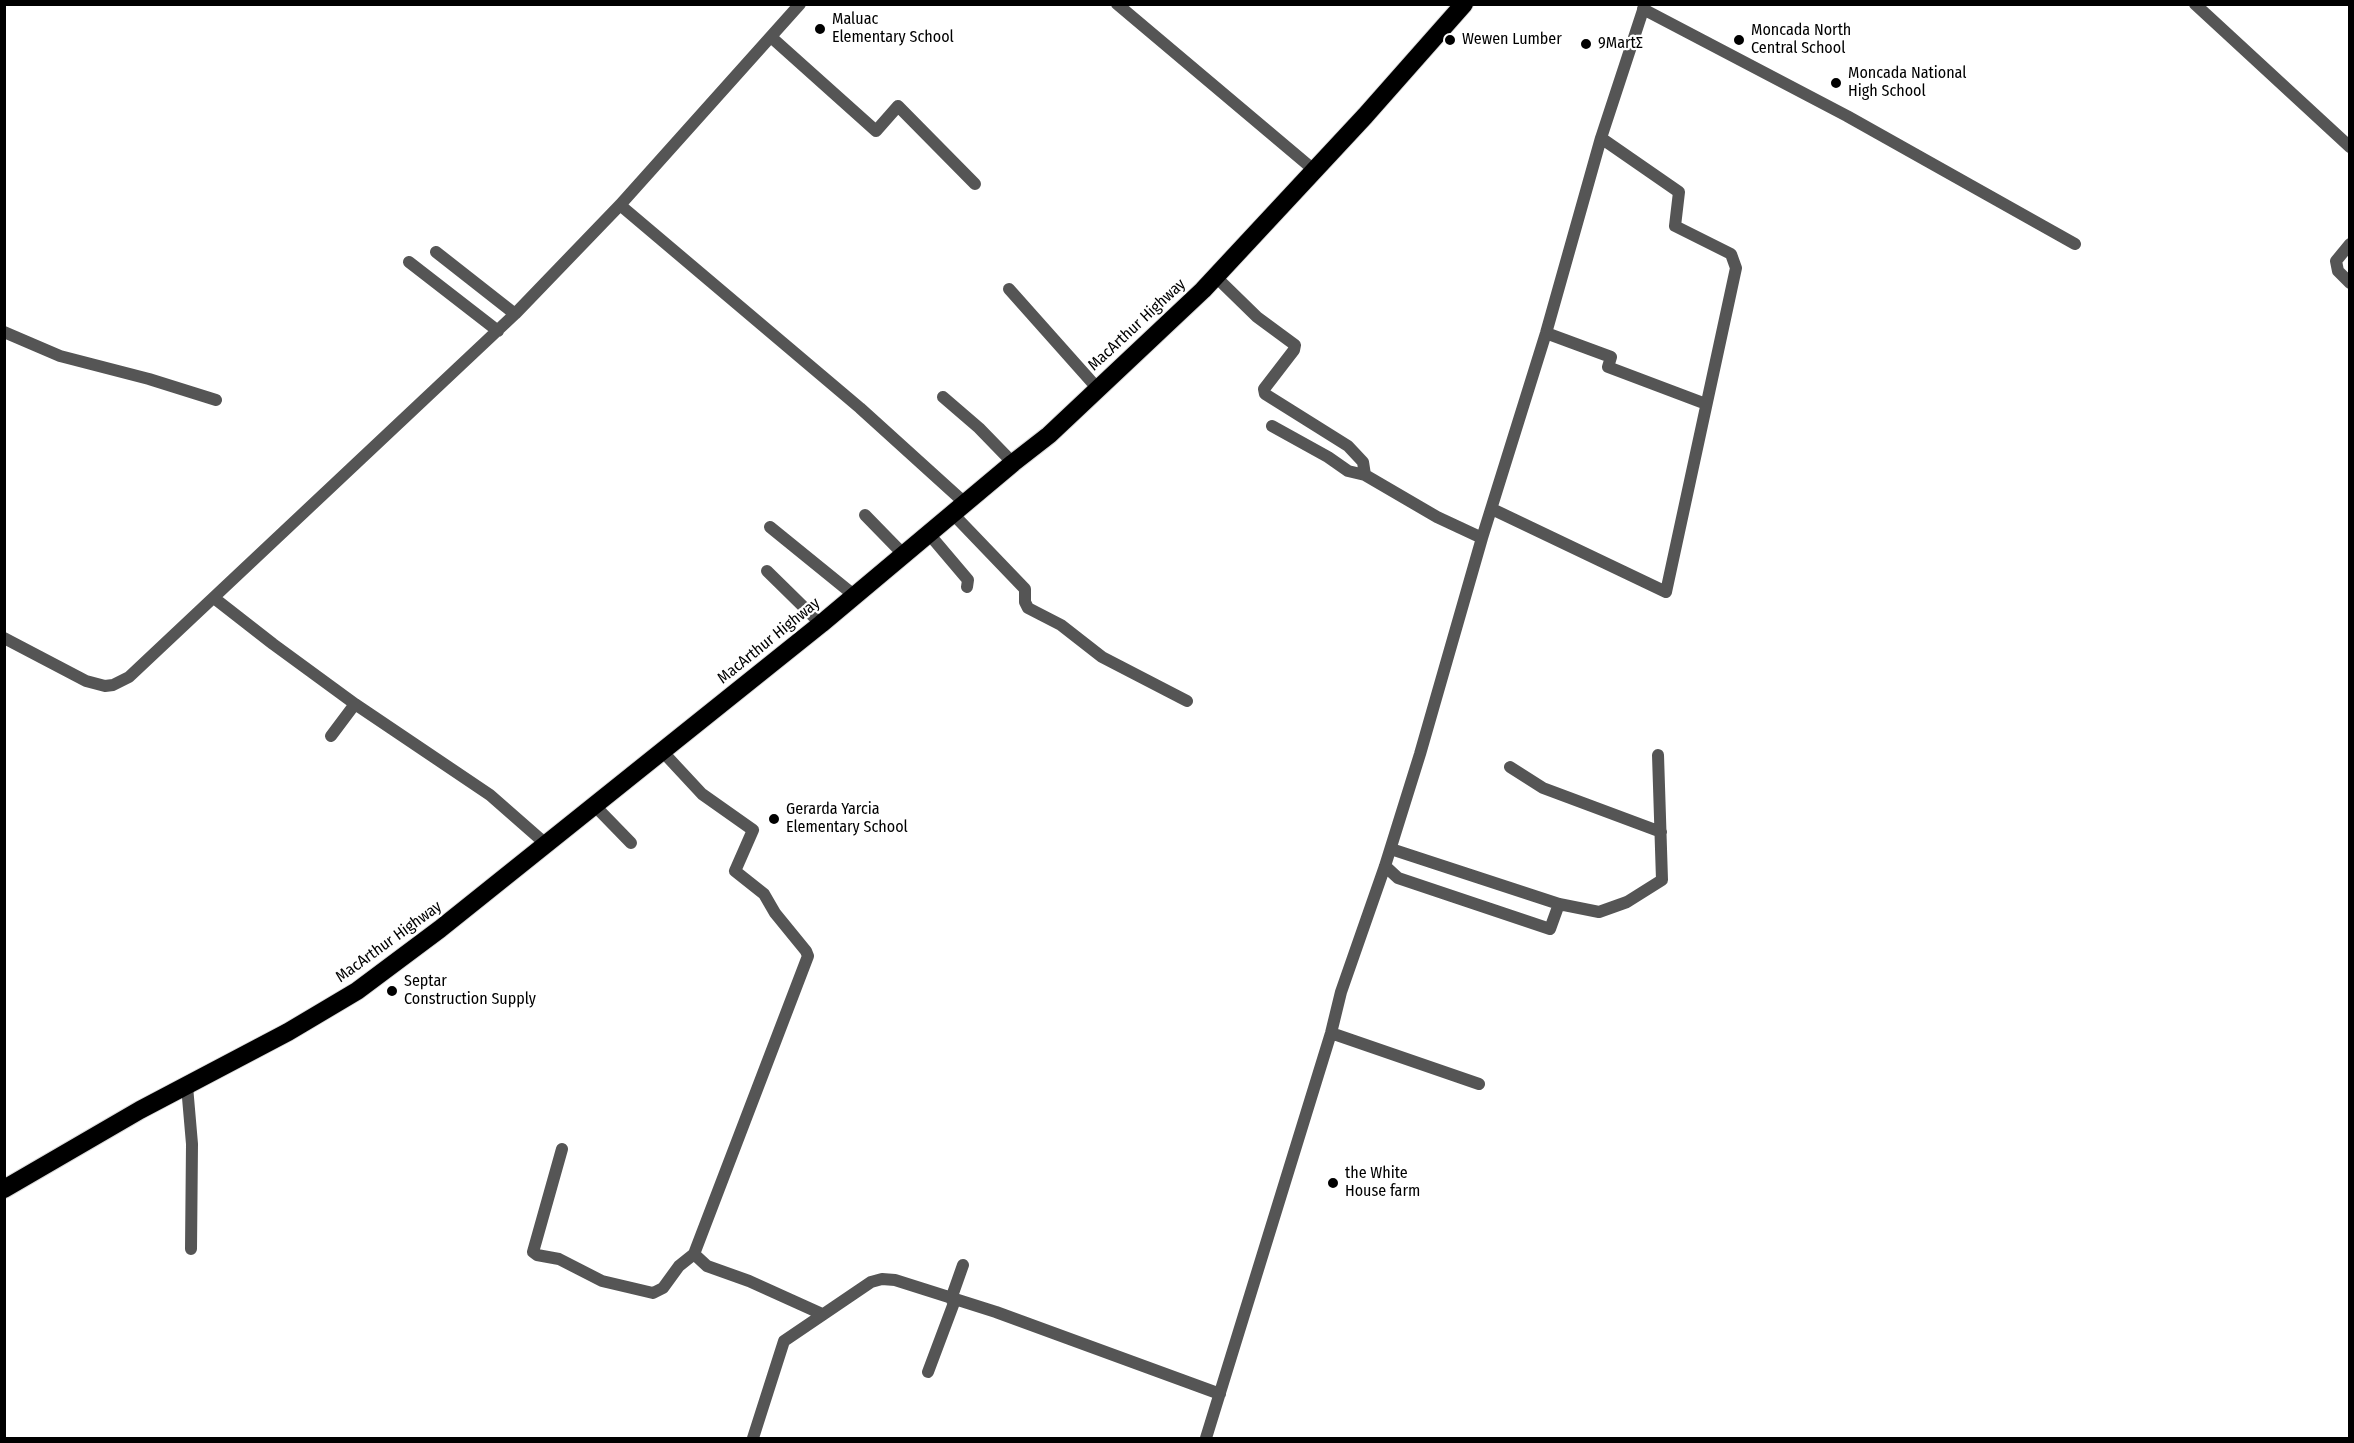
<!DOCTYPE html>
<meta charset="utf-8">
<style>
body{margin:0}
#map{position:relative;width:2354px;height:1443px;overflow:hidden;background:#fff;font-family:"Fira Sans Condensed",sans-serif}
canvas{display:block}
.frame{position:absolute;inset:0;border:6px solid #000;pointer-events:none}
</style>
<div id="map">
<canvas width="2354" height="1443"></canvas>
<div class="frame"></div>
</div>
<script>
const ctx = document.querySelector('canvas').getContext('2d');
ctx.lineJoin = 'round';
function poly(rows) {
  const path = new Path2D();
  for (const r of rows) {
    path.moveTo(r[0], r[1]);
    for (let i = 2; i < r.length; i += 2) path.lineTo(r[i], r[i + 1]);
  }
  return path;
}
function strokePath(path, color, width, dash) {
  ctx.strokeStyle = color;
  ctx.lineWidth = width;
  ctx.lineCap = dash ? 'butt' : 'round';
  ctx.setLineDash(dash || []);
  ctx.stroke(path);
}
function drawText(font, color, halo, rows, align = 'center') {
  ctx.font = font + ' "Fira Sans Condensed",sans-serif';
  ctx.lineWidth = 4.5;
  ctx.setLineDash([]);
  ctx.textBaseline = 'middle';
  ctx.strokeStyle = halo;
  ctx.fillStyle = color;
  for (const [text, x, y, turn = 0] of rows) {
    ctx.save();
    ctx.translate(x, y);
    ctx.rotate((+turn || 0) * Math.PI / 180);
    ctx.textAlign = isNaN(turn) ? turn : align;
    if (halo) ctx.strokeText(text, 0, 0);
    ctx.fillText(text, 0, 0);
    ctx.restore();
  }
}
const highway = poly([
 [4,1189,140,1110,288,1032,357,991,440,929,821,624,1013,463,1049,435,1203,290,1365,116,1464,4]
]);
strokePath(highway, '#dbdbdb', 20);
strokePath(poly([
 [1117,4,1314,170],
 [2195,4,2350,147],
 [1643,9,1847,116,2075,244],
 [771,37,876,131,898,106,975,184],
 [620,205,860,408,966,504],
 [2350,244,2336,261,2338,271,2350,283],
 [436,252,515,314],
 [409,262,498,331],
 [1216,277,1257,317,1295,345,1294,350,1264,389,1265,394,1348,446,1363,462,1365,475],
 [1009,289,1098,389],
 [4,332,60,356,149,379,216,400],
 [1546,333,1611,357,1608,367,1706,404],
 [943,397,979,428,1013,463],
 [1272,426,1328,457,1348,471,1365,475,1437,517,1482,538],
 [1492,509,1666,592,1736,268,1731,254,1675,226,1679,192,1601,138],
 [953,514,1025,589,1025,602,1028,608,1061,625,1102,657,1187,701],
 [865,515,904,555],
 [770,527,855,596],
 [929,534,968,580,967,587],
 [767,571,821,624],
 [214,598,273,644,355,704,490,795,547,845],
 [4,638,86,681,105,686,113,685,129,677,515,314,620,205,800,4],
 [331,736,355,704],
 [662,751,702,794,753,830,735,871,764,894,775,913,806,951,808,956,694,1254,707,1266,749,1281,822,1314],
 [1510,767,1543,788,1661,832],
 [595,806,631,843],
 [1391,849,1559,904,1599,912,1627,902,1662,880,1658,755],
 [1385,866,1398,878,1550,929,1559,904],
 [1331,1033,1479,1084],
 [187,1086,192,1144,191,1249],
 [562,1149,533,1252,537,1255,559,1259,602,1281,653,1293,663,1288,679,1266,694,1254],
 [951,1299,963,1265],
 [928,1372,955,1300],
 [753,1438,784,1341,871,1282,882,1279,895,1280,996,1312,1220,1394],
 [1206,1438,1331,1033,1341,992,1385,866,1420,754,1482,538,1546,333,1601,138,1645,4]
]), '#555', 12);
strokePath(highway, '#000', 18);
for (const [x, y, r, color] of [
 [820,29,6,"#000"],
 [1450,40,6,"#000"],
 [1739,40,6,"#000"],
 [1586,44,6,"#000"],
 [1836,83,6,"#000"],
 [774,819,6,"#000"],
 [392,991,6,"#000"],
 [1333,1183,6,"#000"]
]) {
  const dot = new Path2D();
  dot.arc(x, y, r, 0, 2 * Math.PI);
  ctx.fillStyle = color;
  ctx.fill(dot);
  strokePath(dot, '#fff', 2);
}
drawText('16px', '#000', '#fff', [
 ["Maluac",832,20],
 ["Elementary School",832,38],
 ["Moncada North",1751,31],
 ["Central School",1751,49],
 ["Wewen Lumber",1462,40],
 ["9Mart∑",1598,44],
 ["Moncada National",1848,74],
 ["High School",1848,92],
 ["Gerarda Yarcia",786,810],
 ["Elementary School",786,828],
 ["Septar",404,982],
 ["Construction Supply",404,1000],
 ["the White",1345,1174],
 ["House farm",1345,1192]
], 'left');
drawText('16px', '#000', '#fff', [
 ["MacArthur Highway",1137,325,-43],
 ["MacArthur Highway",769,641,-39],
 ["MacArthur Highway",389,942,-36]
]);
</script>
